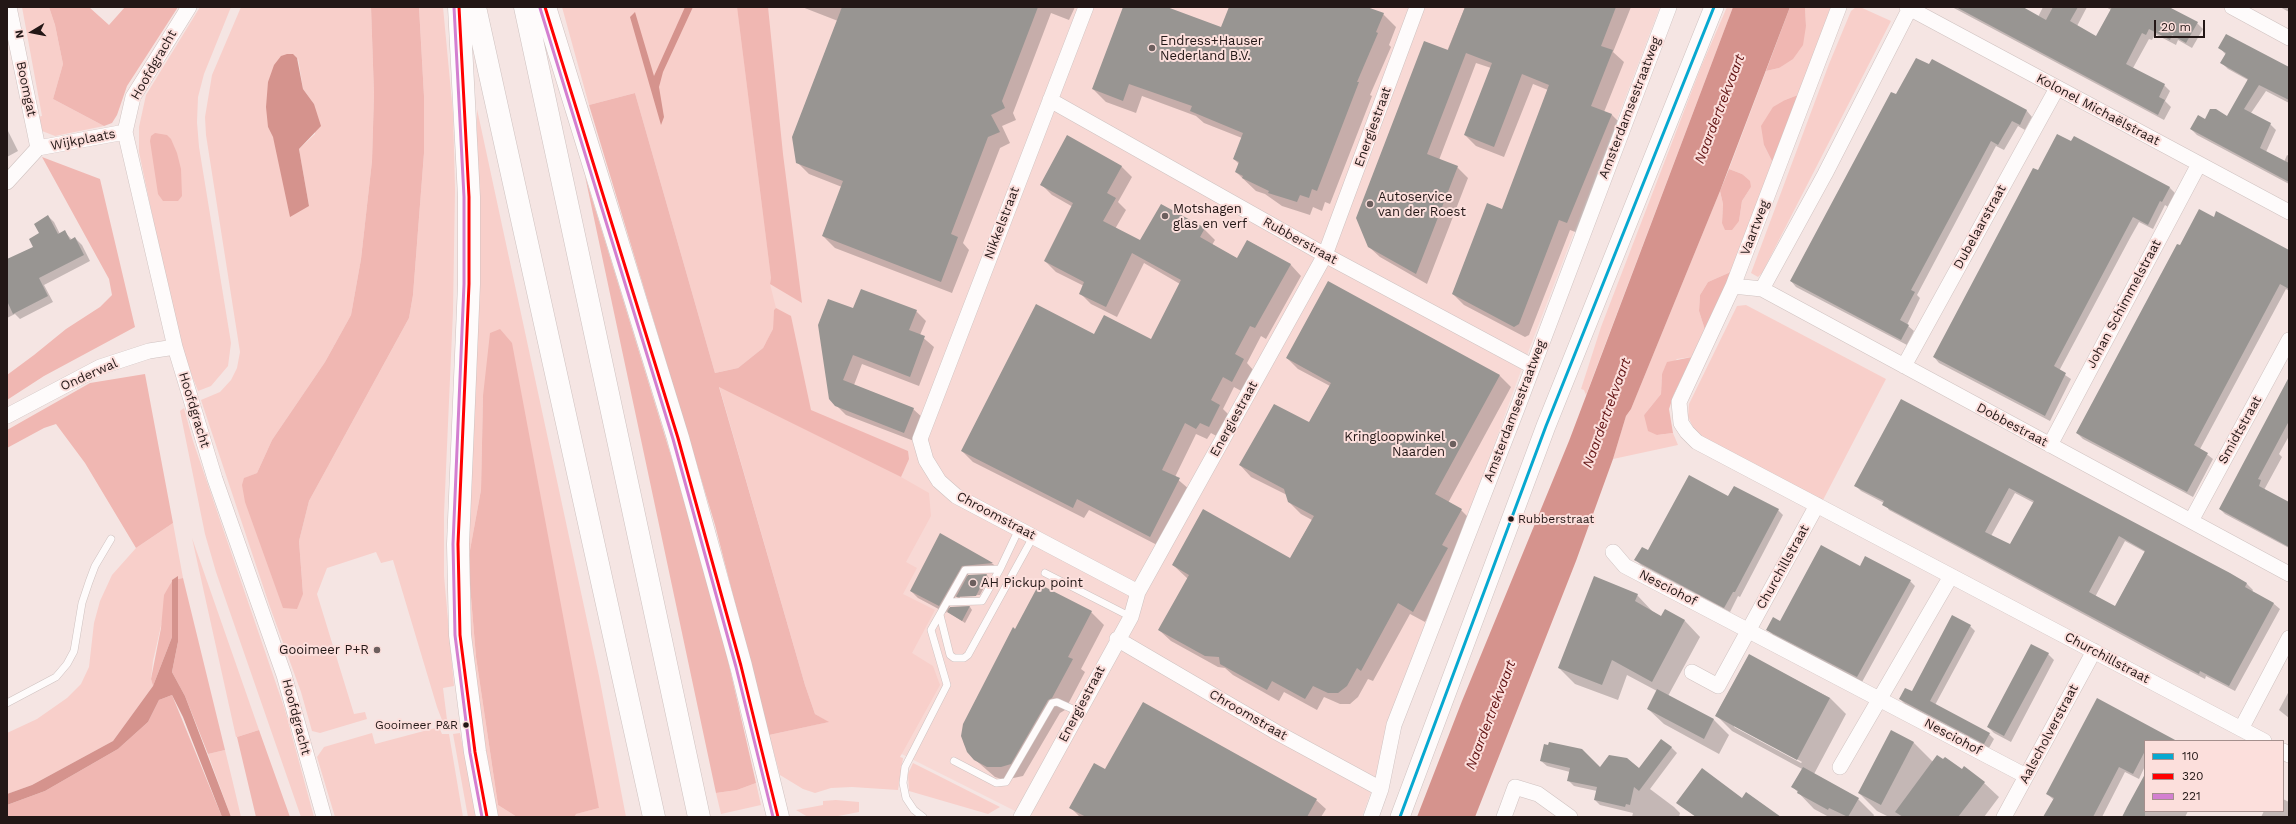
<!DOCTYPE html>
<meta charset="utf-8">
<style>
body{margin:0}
#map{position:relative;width:2296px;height:824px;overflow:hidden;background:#f5e5e3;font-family:"Work Sans",sans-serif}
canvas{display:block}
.frame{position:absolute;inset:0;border:8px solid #231716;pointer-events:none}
.legend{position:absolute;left:2144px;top:740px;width:140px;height:72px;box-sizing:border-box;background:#fcdfdc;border:1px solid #a58f8d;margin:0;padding:5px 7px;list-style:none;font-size:12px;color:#231716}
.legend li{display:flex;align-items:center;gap:8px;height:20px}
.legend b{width:20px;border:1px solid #a58f8d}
.north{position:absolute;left:12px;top:12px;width:40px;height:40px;-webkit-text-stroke:3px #fcdfdc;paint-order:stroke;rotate:260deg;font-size:11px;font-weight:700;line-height:16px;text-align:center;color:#231716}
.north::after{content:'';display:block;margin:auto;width:14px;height:18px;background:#231716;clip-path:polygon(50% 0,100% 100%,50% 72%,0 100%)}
.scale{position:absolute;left:2154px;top:20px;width:51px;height:18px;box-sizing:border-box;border:2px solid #231716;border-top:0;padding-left:5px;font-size:12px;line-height:14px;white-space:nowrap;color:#231716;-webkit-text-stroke:3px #fcdfdc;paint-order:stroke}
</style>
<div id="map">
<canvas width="2296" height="824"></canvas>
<div class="frame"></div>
<ul class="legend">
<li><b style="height:5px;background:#07a8d0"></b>110</li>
<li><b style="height:5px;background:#f00"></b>320</li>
<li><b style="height:5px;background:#d37fd0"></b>221</li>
</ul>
<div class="north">N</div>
<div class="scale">20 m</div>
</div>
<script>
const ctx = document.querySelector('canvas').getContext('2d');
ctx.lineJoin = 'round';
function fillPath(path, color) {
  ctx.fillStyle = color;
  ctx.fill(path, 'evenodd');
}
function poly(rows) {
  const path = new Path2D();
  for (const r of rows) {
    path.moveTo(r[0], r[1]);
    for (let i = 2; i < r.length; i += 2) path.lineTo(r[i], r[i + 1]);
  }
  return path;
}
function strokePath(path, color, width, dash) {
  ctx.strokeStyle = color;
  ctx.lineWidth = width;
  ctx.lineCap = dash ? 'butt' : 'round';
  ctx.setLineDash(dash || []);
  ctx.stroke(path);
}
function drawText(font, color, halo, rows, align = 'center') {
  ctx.font = font + ' "Work Sans",sans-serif';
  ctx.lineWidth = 4;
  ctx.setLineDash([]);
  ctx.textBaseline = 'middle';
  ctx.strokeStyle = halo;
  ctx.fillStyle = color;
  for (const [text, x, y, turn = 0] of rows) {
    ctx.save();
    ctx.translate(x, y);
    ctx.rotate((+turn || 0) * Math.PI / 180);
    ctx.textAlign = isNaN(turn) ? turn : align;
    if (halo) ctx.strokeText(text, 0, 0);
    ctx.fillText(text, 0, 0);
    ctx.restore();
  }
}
fillPath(poly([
 [720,7,1660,7,1516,384,1362,817,1027,817,816,711]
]), '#f8d9d5');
fillPath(poly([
 [22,7,49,7,55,25,63,64,53,99,104,126,55,136,42,131,37,117,42,116],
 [200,7,231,7,204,74,198,97,197,122,199,147,231,343,228,366,211,386,198,391,179,343,139,152,139,127,146,95],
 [241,7,371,7,374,94,372,161,361,259,351,315,325,362,272,440,257,473,245,478,303,594,299,541,309,501,409,318,413,295,424,153,424,96,419,7,443,7,453,113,455,189,453,311,444,514,444,576,454,686,443,688,448,728,445,728,437,707,393,560,381,563,376,552,327,568,317,594,354,714,365,712,367,719,320,733,312,731,301,692,270,607,201,400,220,392,231,380,237,368,240,352,206,135,205,117,212,75],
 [298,58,303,89,314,104,315,134,299,149,309,206,268,127],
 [562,7,737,7,771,278,770,284,776,308,774,310,773,329,763,348,738,368,715,373,635,93,589,105],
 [1727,7,1733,7,1586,395,1584,390,1581,389,1601,327,1701,67],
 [1805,7,1832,7,1798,95,1785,100,1764,145,1773,163,1733,271,1708,282,1700,295,1699,311,1705,330,1692,357,1677,359,1662,374,1661,394,1644,415,1657,435,1673,433,1678,445,1613,459,1626,416,1631,409,1720,191,1723,204,1722,223,1739,221,1742,201,1751,187,1742,174,1729,169,1766,71,1779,68,1806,26],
 [1856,7,1860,7,1891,21,1762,273,1758,277,1751,273,1829,64,1851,11],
 [477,109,599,676,626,817,574,817,575,814,599,808,483,396,481,490,468,561,476,657,498,805,517,817,492,817,465,621,476,278],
 [1746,305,1886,379,1822,502,1709,442,1694,430,1688,416,1689,404,1737,306],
 [719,386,901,477,929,493,931,516,906,562,917,568,903,594,935,610,912,653,933,666,940,685,900,757,903,758,898,790,852,787,831,788,815,793,803,789,780,775,769,735,828,722,815,714,805,685],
 [184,408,193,441,285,710,314,817,301,817,216,572,205,534,180,411],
 [173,523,183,578,178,579,178,577,171,582,153,661,151,679,153,686,113,741,32,785,7,794,7,733,37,719,67,698,81,684,89,667,94,623,100,601,112,575,136,548],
 [192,538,259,730,237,737,236,737],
 [439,727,442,734,449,734,463,817,335,817,317,757,324,747,372,733,375,744],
 [460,733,463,748,481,817,468,817,453,734],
 [225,750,233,783,241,817,231,817,208,754],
 [913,763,933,773,1000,807,988,814,909,791,908,774],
 [756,783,761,805,721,814,716,793,737,790],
 [836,800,859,802,859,812,833,817,808,817,796,810,823,805,823,801]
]), '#f8cfca');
fillPath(poly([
 [49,7,89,7,109,25,125,7,178,7,127,86,117,115,112,123,104,126,53,99,63,64,55,25],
 [371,7,419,7,424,96,424,153,413,295,409,318,309,501,299,541,303,594,297,609,283,608,245,502,242,485,244,478,257,473,272,440,325,362,351,315,361,259,372,161,374,94],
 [737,7,768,7,783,154,802,303,770,284,771,278],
 [1790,7,1805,7,1806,26,1803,45,1793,59,1779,68,1766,71],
 [635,93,715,373,738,368,763,348,773,329,774,310,776,308,791,316,811,410,908,451,909,459,901,477,719,387,805,685,815,714,829,722,769,735,715,525,589,105],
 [1798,95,1773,163,1764,145,1761,126,1773,107,1785,100],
 [155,133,167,135,171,139,177,153,181,169,182,196,178,201,163,201,158,194,150,141,151,136],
 [42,157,100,179,135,327,44,376,7,400,7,375,34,355,66,329,100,307,112,295,109,279],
 [1729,169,1742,174,1750,181,1751,187,1742,201,1739,221,1732,230,1725,230,1722,223,1723,204,1720,191],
 [585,176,675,469,724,643,756,783,737,790,716,793],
 [1733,271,1705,330,1699,311,1700,295,1708,282],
 [500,329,512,343,599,808,576,814,574,817,517,817,498,805,476,657,468,561,481,490,483,396,490,333],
 [1692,357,1674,394,1669,409,1673,433,1657,435,1648,431,1644,415,1661,394,1662,374,1667,362],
 [145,374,173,523,136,548,85,463,56,424,44,428,7,448,7,430,90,383],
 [183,578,225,750,208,754,185,696,172,672,178,642,178,579],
 [172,581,172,637,153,686,151,679,161,628,164,595],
 [172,695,222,817,7,817,7,805,45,791,118,749,148,722,159,700],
 [259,730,280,789,290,817,256,817,237,737]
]), '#f0b7b2');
fillPath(poly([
 [685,7,693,7,663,72,659,87,664,117,661,125,630,17,635,12,654,76],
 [1733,7,1790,7,1720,191,1631,409,1626,416,1613,459,1576,561,1475,817,1417,817,1462,701,1569,441],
 [287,54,293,54,297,58,303,89,314,104,321,126,299,149,309,206,290,217,273,137,268,127,266,107,268,82,274,65,281,56],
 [178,576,178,642,172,672,185,696,231,817,222,817,183,717,172,695,159,700,148,722,118,749,45,791,7,805,7,794,32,785,113,741,153,686,172,637,172,580]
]), '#d5938d');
fillPath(poly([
 [802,7,1075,7,1069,20,1051,13,1013,113,1016,120,1002,126,1010,143,1000,148,963,243,969,250,952,293,835,248,823,236,842,187,809,174,797,162,838,21],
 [1124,7,1161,7,1222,28,1230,7,1364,7,1383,14,1396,27,1389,45,1391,47,1370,95,1372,96,1330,204,1325,202,1322,211,1313,207,1310,215,1282,206,1265,194,1256,191,1236,172,1239,164,1234,159,1242,138,1204,123,1196,116,1142,96,1136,113,1106,102,1093,89],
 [1465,7,1631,7,1613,52,1624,62,1604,112,1612,115,1623,126,1578,233,1570,230,1529,335,1525,337,1464,305,1453,294,1503,210,1548,90,1533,84,1504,157,1476,146,1465,135,1491,68,1476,63,1439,160,1457,167,1468,178,1427,284,1380,257,1368,246],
 [1952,7,2020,7,2038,17,2043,7,2087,7,2077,26,2096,37,2111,10,2106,7,2167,7,2197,23,2203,29,2192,48,2178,40,2176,45,2155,34,2152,40,2149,39,2133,68,2164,85,2170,91,2165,101,2171,107,2164,120],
 [2280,7,2289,7,2289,12],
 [2220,48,2289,69,2289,103,2266,91,2251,113,2270,124,2276,130,2266,152,2284,162,2287,155,2289,156,2289,184,2197,135,2191,129,2206,120,2228,117,2248,80,2228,69,2222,63,2226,55],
 [1932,60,2027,111,2032,117,2025,130,2018,126,2004,150,1996,146,1917,295,1920,298,1907,325,1914,331,1907,345,1796,287,1791,281,1897,96,1929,66],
 [7,129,18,151,7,157],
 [2074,137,2170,188,2175,193,2168,207,2165,205,2153,229,2139,222,2130,238,2059,371,2071,379,2050,421,1939,363,1934,357,2038,172,2072,142],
 [1121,166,1132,177,1118,202,1126,210,1115,229,1140,241,1162,205,1204,229,1215,240,1212,245,1238,259,1248,241,1291,265,1301,276,1266,339,1261,336,1247,363,1254,371,1243,392,1234,387,1223,409,1231,417,1220,438,1211,433,1207,439,1196,434,1175,477,1190,490,1161,547,1089,510,1084,518,973,462,962,451,1095,335,1151,341,1180,284,1144,263,1117,317,1091,304,1080,293,1084,286,1056,272,1045,261,1073,207,1052,195,1041,184],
 [48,216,54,222,60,234,64,231,72,240,75,238,82,245,90,261,44,285,53,302,20,319,15,314,7,318,7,260,34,247],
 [2180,247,2289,251,2289,291,2286,289,2200,449,2213,459,2193,497,2083,439,2077,433],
 [854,310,916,311,926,321,920,335,934,347,919,386,862,364,854,385,913,409,923,418,914,441,846,415,836,405],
 [1287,358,1500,376,1511,387,1448,503,1461,510,1472,521,1458,560,1425,622,1410,614,1373,681,1368,679,1358,697,1350,704,1340,704,1324,697,1317,710,1284,692,1279,701,1233,675,1225,668,1218,667,1171,641,1159,630,1188,579,1173,565,1290,559,1312,520,1301,514,1289,502,1287,495,1251,477,1240,465,1309,423,1330,386,1298,369],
 [2289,379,2289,436,2279,454,2282,457,2264,490,2289,503,2289,548,2225,514,2220,509],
 [1901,400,2229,574,2247,584,2253,590,2252,592,2274,604,2280,609,2235,691,2206,676,2205,679,2174,663,1889,510,1884,503,1861,491,1856,486],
 [2015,493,2034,503,2011,546,1991,536],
 [2125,541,2145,552,2115,607,2095,597],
 [1734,487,1778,510,1783,515,1740,597,1738,596,1730,612,1641,565,1636,560,1729,498],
 [941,535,993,564,999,570,969,573,967,576,987,575,989,578,980,595,960,596,960,598,979,597,978,599,959,599,956,596,949,608,970,607,972,610,965,623,947,611,946,613,918,598,911,591],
 [1866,557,1910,581,1915,586,1862,682,1773,635,1768,630,1861,567],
 [1637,595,1653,612,1662,617,1665,610,1685,621,1700,637,1668,696,1714,720,1729,735,1719,754,1664,724,1648,709,1657,691,1627,675,1618,700,1575,684,1559,668],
 [1091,612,1104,625,1081,669,1085,672,1065,710,1060,713,1023,776,1004,780,995,777,972,757,964,744,962,732,1016,630],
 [1970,626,1975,631,1935,705,1989,734,1994,739,1989,748,1905,704,1900,699,1912,693],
 [2048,654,2054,660,2011,742,1994,733,1988,727],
 [1749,655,1830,698,1846,714,1814,774,1858,799,1874,815,1873,817,1829,817,1814,809,1793,787,1802,769,1732,731,1716,715],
 [1734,725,1802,762,1801,763,1734,727],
 [2289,691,2289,718,2279,710],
 [2097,699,2175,741,2145,741,2145,766,2139,779,2125,772,2102,817,2044,817,2054,800,2047,794],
 [1892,732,1914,743,1933,762,1962,771,1984,783,1999,797,1984,817,1889,817,1877,811,1859,793],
 [1671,747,1677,753,1650,789,1674,807,1680,813,1679,817,1632,817,1633,813,1600,805,1595,800,1597,791,1574,786,1568,780,1570,772,1547,766,1541,761,1601,768,1640,769],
 [1106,771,1316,800,1326,809,1321,817,1080,817,1070,807],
 [2145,782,2145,811,2188,811,2185,817,2122,817],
 [2283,799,2289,802,2289,817,2261,817,2264,811,2283,811]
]), '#0003');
fillPath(poly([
 [842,7,1038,7,1002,101,1005,108,991,115,1000,132,988,137,951,234,958,237,941,282,822,236,843,181,796,163,792,137],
 [1123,7,1167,7,1221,27,1229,7,1367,7,1384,13,1376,32,1378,33,1357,82,1359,82,1317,191,1312,189,1309,198,1300,195,1297,202,1268,193,1269,191,1242,178,1243,176,1235,172,1239,162,1233,159,1243,133,1190,111,1192,106,1129,84,1123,101,1092,89],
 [1465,7,1616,7,1601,46,1613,50,1591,106,1612,114,1567,223,1559,220,1519,324,1514,327,1452,294,1487,203,1502,209,1549,85,1522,74,1494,147,1464,135,1492,63,1466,53,1427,154,1458,166,1416,274,1368,247,1356,218,1424,41,1448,50],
 [1956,7,2023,7,2046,20,2053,7,2078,7,2070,21,2096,36,2112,7,2169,7,2198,22,2186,43,2172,35,2170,40,2149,29,2146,35,2142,33,2126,64,2165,84,2159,97,2165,100,2158,115],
 [2226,34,2289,67,2289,100,2259,85,2244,109,2271,123,2260,148,2289,163,2289,182,2190,129,2198,115,2205,119,2210,109,2216,109,2227,116,2248,79,2220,63,2226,53,2218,48],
 [1916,58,1929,64,1932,59,2027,110,2020,125,2012,121,1998,145,1991,141,1911,290,1915,292,1900,320,1909,325,1901,340,1790,281,1891,92,1896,94],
 [2057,134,2071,141,2074,136,2170,187,2162,202,2160,201,2148,225,2133,217,2125,232,2054,366,2066,373,2045,416,1933,357,2033,168,2038,170],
 [1067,135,1122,166,1107,193,1116,198,1103,221,1140,240,1161,204,1205,228,1200,237,1237,258,1247,240,1291,264,1255,328,1250,326,1235,354,1244,359,1232,382,1223,377,1211,400,1220,405,1209,427,1200,423,1196,429,1185,423,1162,470,1180,478,1150,537,1077,499,1073,508,961,451,1036,304,1094,334,1104,315,1151,339,1181,280,1132,253,1106,307,1079,294,1084,282,1044,261,1073,203,1040,185],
 [2199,209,2214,217,2216,211,2289,250,2289,289,2280,284,2194,445,2208,453,2187,492,2076,433,2177,244,2180,245],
 [48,215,58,234,65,230,70,240,75,237,84,255,39,278,48,296,13,314,7,301,7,259,33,247,29,239,39,233,34,224],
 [1328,281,1500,375,1435,494,1462,509,1442,545,1448,548,1413,612,1398,603,1361,671,1357,668,1347,686,1338,693,1328,693,1313,686,1305,699,1272,681,1267,690,1220,664,1219,657,1205,656,1158,630,1189,575,1172,565,1203,509,1290,558,1314,516,1288,502,1284,489,1239,465,1274,404,1309,422,1331,383,1286,358],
 [861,289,917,310,909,330,925,336,910,377,853,355,843,380,914,408,904,433,835,406,829,399,818,325,828,299,853,308],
 [2289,377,2289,421,2258,479,2261,480,2259,486,2289,502,2289,547,2219,509],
 [1901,399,2230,573,2247,583,2245,587,2274,603,2229,686,2200,671,2199,674,2139,642,1882,505,1884,501,1854,486],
 [2009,488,2034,501,2010,544,1985,532],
 [2119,536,2145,551,2115,606,2089,592],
 [1689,475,1728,496,1734,486,1779,509,1735,592,1733,592,1724,608,1634,560,1642,547,1648,550],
 [940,533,993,563,962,566,939,606,910,591],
 [1821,545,1860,566,1865,556,1911,580,1857,677,1766,630,1773,617,1780,621],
 [987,574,976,596,956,597,968,575],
 [1594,576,1638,594,1635,601,1661,616,1665,609,1685,620,1652,682,1612,660,1602,685,1558,668],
 [1039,584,1092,611,1068,657,1073,659,1052,698,1048,700,1011,764,1001,767,987,767,974,760,967,752,961,736,963,724,1013,627,1015,629],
 [970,606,962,621,947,612,950,607],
 [1952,615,1971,625,1930,701,1990,733,1984,744,1899,699,1905,688,1912,691],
 [2031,644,2049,653,2004,736,1987,727],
 [1749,654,1830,698,1797,760,1715,716],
 [1657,689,1714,719,1704,739,1647,709],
 [2097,698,2177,741,2145,741,2145,751,2133,774,2119,767,2093,817,2043,817,2054,798,2046,794],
 [1143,702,1317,799,1307,817,1086,817,1069,808,1094,763,1105,769],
 [1891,730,1914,742,1881,805,1858,793],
 [1661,739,1672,747,1639,791,1634,787,1630,805,1626,804,1625,807,1594,800,1597,787,1567,781,1570,768,1540,761,1544,744,1548,745,1549,742,1582,749,1600,767,1609,755,1627,758,1639,768],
 [1937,755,1943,759,1945,757,1962,769,1964,766,1985,782,1958,817,1903,817,1895,812],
 [1803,767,1859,798,1848,817,1829,808,1828,810,1797,793,1798,791,1791,787],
 [1702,768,1742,798,1746,792,1781,817,1696,817,1676,803],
 [2145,774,2145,817,2122,817,2127,807]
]), '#989592');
const service = poly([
 [1045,573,1131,617],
 [947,602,982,601,1000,569],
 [940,615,950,655,954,658,964,658,968,655,1033,537],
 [7,703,56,677,67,664,74,651,82,603,89,582,95,566,111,539],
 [954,761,996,783,1006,782,1052,703,1057,702,1079,712],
 [923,817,914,810,906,798,903,783,905,767,947,685,931,630,965,570,1000,569,1019,529]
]);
const minor = poly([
 [9,7,38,148],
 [189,7,133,97,125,132,175,347,215,479,284,675,324,817],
 [1086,7,920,439,926,460,939,481,956,496,1138,592],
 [1839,7,1733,286,1679,402,1681,423,1687,432,1697,442,2264,741],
 [1907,7,2289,212],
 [2232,7,2289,38],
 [1050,100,1325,255,1532,366],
 [7,182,38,148,125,132],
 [1733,286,1762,289,2289,574],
 [1762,289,1825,174,1910,8],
 [1904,366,2057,88],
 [7,416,100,367,149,351,175,347],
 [2050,445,2199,164],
 [2191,521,2289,340],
 [1613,552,1625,566,2026,776],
 [1117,639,1276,732,1381,789],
 [1692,672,1718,686,1817,505],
 [2241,729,2289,638],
 [2283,751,2289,755],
 [1840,767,1951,576],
 [1021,817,1131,617,1138,592,1325,255,1417,7],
 [1371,817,1381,789,1394,725,1517,409,1669,7],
 [1504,817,1515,787,1538,794,1570,817],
 [2004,817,2094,651]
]);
const tertiary = poly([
 [1400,817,1546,426,1714,7]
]);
const motorway = poly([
 [459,7,469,197,469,284,458,544,460,635,475,752,487,817],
 [475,7,654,817],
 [525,7,699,817],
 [545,7,678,438,741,666,778,817]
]);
strokePath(service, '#cfc2c0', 8);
strokePath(minor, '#cfc2c0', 16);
strokePath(tertiary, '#cfc2c0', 20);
strokePath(motorway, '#cfc2c0', 23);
strokePath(service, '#fefbfb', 7);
strokePath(minor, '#fefbfb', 15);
strokePath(tertiary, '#fefbfb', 19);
strokePath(motorway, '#fefbfb', 22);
strokePath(poly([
 [1400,817,1546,426,1714,7]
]), '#07a8d0', 3);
strokePath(poly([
 [459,7,469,197,469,284,458,544,460,635,475,752,487,817],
 [545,7,678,438,741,666,778,817]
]), '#f00', 3);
strokePath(poly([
 [454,7,464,197,464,284,453,544,455,635,470,753,482,817],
 [540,8,673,439,736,667,773,817]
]), '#d37fd0', 3);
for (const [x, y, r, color] of [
 [1152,48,4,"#6c5f5e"],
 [1370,204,4,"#6c5f5e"],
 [1165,216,4,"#6c5f5e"],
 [1453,444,4,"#6c5f5e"],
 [1511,519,3.5,"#231716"],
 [973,583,4,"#6c5f5e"],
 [377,650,4,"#6c5f5e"],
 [466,725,3.5,"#231716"]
]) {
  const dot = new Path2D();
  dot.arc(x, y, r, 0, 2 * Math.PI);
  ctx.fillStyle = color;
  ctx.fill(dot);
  strokePath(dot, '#fcdfdc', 1.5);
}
drawText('12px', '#231716', '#fcdfdc', [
 ["Rubberstraat",1518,519],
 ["Gooimeer P&R",458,725,"right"]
], 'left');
drawText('13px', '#231716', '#fcdfdc', [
 ["Endress+Hauser",1160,41],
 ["Nederland B.V.",1160,56],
 ["Autoservice",1378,197],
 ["van der Roest",1378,212],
 ["Motshagen",1173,209],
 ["glas en verf",1173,224],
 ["Kringloopwinkel",1445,437,"right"],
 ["Naarden",1445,452,"right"],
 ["AH Pickup point",981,583],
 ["Gooimeer P+R",369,650,"right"]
], 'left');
drawText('13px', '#231716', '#fcdfdc', [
 ["Hoofdgracht",154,65,-60],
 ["Boomgat",26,89,78],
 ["Amsterdamsestraatweg",1630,108,-69],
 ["Kolonel Michaëlstraat",2098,110,28],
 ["Energiestraat",1373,127,-70],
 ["Wijkplaats",83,140,-11],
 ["Nikkelstraat",1002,223,-69],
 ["Dubelaarstraat",1980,227,-61],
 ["Vaartweg",1755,228,-69],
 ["Rubberstraat",1300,241,29],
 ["Johan Schimmelstraat",2124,304,-62],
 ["Onderwal",89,375,-24],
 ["Hoofdgracht",194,410,73],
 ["Amsterdamsestraatweg",1515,411,-69],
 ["Energiestraat",1234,419,-61],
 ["Dobbestraat",2012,425,28],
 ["Smidtstraat",2240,430,-61],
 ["Chroomstraat",996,516,28],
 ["Churchillstraat",1783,567,-61],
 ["Nesciohof",1668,588,27],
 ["Churchillstraat",2107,658,28],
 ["Energiestraat",1082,704,-62],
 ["Chroomstraat",1248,715,30],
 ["Hoofdgracht",296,717,75],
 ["Aalscholverstraat",2049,734,-62],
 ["Nesciohof",1953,737,28]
]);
drawText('italic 14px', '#611111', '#fcdfdc', [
 ["Naardertrekvaart",1720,109,-69],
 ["Naardertrekvaart",1607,413,-70],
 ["Naardertrekvaart",1491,715,-69]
]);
</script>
